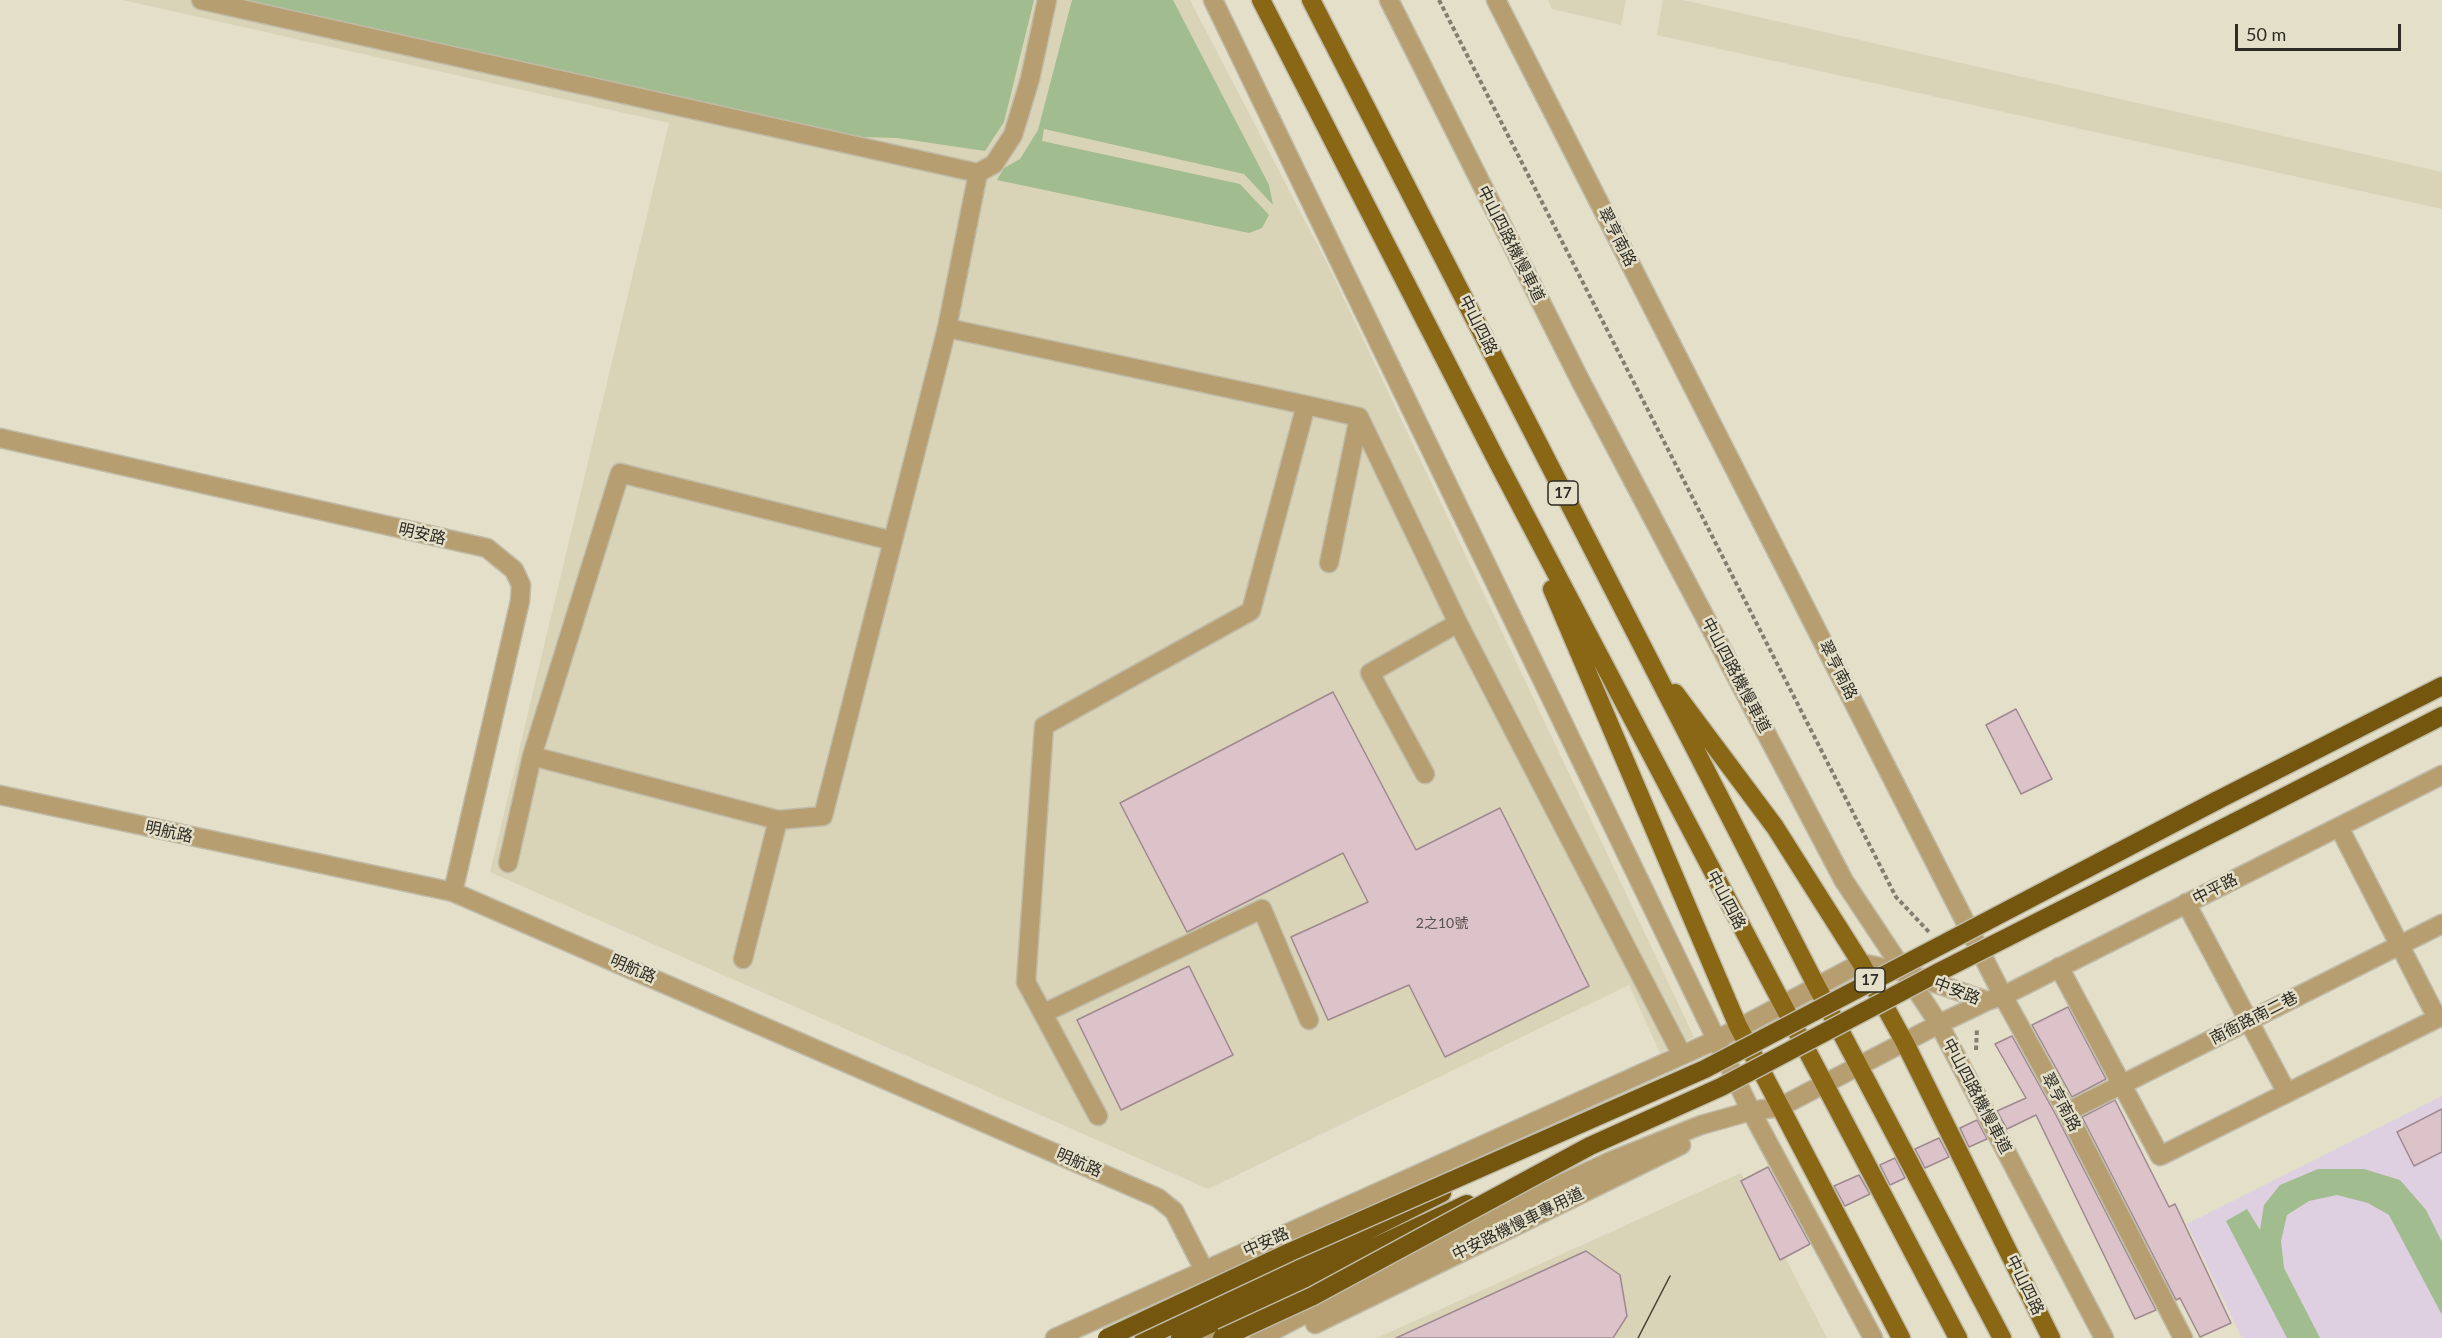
<!DOCTYPE html>
<meta charset="utf-8">
<style>
body{margin:0}
#map{position:relative;width:2442px;height:1338px;overflow:hidden;background:#e3dfc9;font-family:Lato,sans-serif}
canvas{display:block}
.scale{position:absolute;left:2235px;top:24px;width:166px;height:27px;box-sizing:border-box;border:3px solid #2d2b23;border-top:0;padding-left:8px;font-size:18px;line-height:21px;white-space:nowrap;color:#2d2b23;-webkit-text-stroke:4px #e3dfc9;paint-order:stroke}
</style>
<div id="map">
<canvas width="2442" height="1338"></canvas>
<div class="scale">50 m</div>
</div>
<script>
const ctx = document.querySelector('canvas').getContext('2d');
ctx.lineJoin = 'round';
function fillPath(path, color) {
  ctx.fillStyle = color;
  ctx.fill(path, 'evenodd');
}
function poly(rows) {
  const path = new Path2D();
  for (const r of rows) {
    path.moveTo(r[0], r[1]);
    for (let i = 2; i < r.length; i += 2) path.lineTo(r[i], r[i + 1]);
  }
  return path;
}
function strokePath(path, color, width, dash) {
  ctx.strokeStyle = color;
  ctx.lineWidth = width;
  ctx.lineCap = dash ? 'butt' : 'round';
  ctx.setLineDash(dash || []);
  ctx.stroke(path);
}
function drawText(font, color, halo, rows, align = 'center') {
  ctx.font = font + ' Lato,"Noto Sans TC",sans-serif';
  ctx.lineWidth = 5;
  ctx.setLineDash([]);
  ctx.textBaseline = 'middle';
  ctx.strokeStyle = halo;
  ctx.fillStyle = color;
  for (const [text, x, y, turn = 0] of rows) {
    ctx.save();
    ctx.translate(x, y);
    ctx.rotate((+turn || 0) * Math.PI / 180);
    ctx.textAlign = isNaN(turn) ? turn : align;
    if (halo) ctx.strokeText(text, 0, 0);
    ctx.fillText(text, 0, 0);
    ctx.restore();
  }
}
fillPath(poly([
 [123,0,1190,0,1327,263,1694,1037,1660,1053,1629,985,1208,1189,490,872,669,123],
 [1548,0,1626,0,1621,25,1552,9],
 [1663,0,1683,0,2442,172,2442,209,1657,35],
 [1741,1173,1827,1338,1377,1338]
]), '#d9d4b7');
fillPath(poly([
 [2442,1096,2442,1338,2242,1338,2187,1224]
]), '#decfe1');
fillPath(poly([
 [219,0,1034,0,1004,122,985,151,897,138,829,136],
 [1072,0,1173,0,1269,185,1273,205,1244,174,1044,129,1042,141,1240,184,1269,215,1262,228,1249,233,997,180,1004,168,1020,159,1038,130],
 [2318,1169,2364,1169,2400,1180,2426,1210,2442,1242,2442,1315,2389,1215,2368,1203,2337,1195,2309,1201,2287,1215,2281,1241,2284,1268,2320,1338,2287,1338,2226,1221,2247,1209,2260,1230,2264,1205,2280,1185]
]), '#a1bc8e');
const building = poly([
 [1333,692,1416,850,1500,808,1589,986,1445,1057,1409,985,1328,1020,1291,937,1368,902,1343,853,1187,932,1120,803,1333,692],
 [2016,709,2052,779,2021,794,1986,725,2016,709],
 [1189,966,1233,1055,1121,1110,1077,1020,1189,966],
 [2068,1007,2106,1079,2072,1097,2032,1025,2068,1007],
 [2012,1036,2057,1117,2156,1310,2135,1319,2036,1115,2007,1129,1997,1111,2026,1098,1995,1044,2012,1036],
 [2115,1100,2169,1207,2175,1204,2231,1323,2200,1337,2180,1298,2176,1300,2082,1117,2115,1100],
 [2442,1109,2442,1152,2414,1166,2397,1132,2442,1109],
 [1977,1120,1987,1139,1969,1147,1960,1128,1977,1120],
 [1939,1138,1949,1157,1925,1168,1915,1149,1939,1138],
 [1895,1158,1905,1178,1890,1185,1880,1165,1895,1158],
 [1768,1167,1810,1244,1780,1260,1741,1181,1768,1167],
 [1859,1175,1870,1194,1845,1206,1834,1186,1859,1175],
 [1586,1251,1620,1275,1627,1316,1613,1338,1396,1338,1586,1251]
]);
fillPath(building, '#dcc3ca');
strokePath(building, '#9f888f', 1.5);
const minor = poly([
 [201,0,978,173,994,164,1013,135,1030,79,1047,0],
 [1213,0,1751,1111,1873,1338],
 [1389,0,1580,380,1844,881,1939,1024,2104,1338],
 [1496,0,2003,996,2067,1112,2183,1338],
 [947,328,1306,405],
 [1359,417,1458,623,1682,1055],
 [0,438,487,548,514,570,521,585,520,601,453,892],
 [1329,563,1359,417],
 [532,756,778,820,823,816,947,328,978,173],
 [1425,774,1370,673,1458,623],
 [0,795,453,892,1158,1198,1174,1211,1204,1270],
 [2339,827,2437,1018],
 [508,863,532,756,620,473,893,541],
 [2186,903,2287,1093],
 [743,959,778,820],
 [2059,967,2160,1156,2442,1016],
 [1044,1013,1262,909,1309,1020],
 [2067,1112,2442,924],
 [1098,1116,1026,982,1044,726,1251,611,1306,405,1359,417],
 [1315,1324,1681,1145],
 [1055,1338,1718,1039,1861,963,1903,972,1987,1001],
 [1203,1338,1238,1324],
 [1259,1338,1502,1212,1611,1161,1701,1125,1751,1111,1780,1107,1939,1024,1987,1001,2003,996,2442,775]
]);
const major = poly([
 [1261,0,1497,461,1958,1338],
 [1311,0,1816,985,2002,1338],
 [1552,589,1738,1026,1901,1338],
 [1675,693,1775,827,1861,963,1905,1043,2051,1338]
]);
const highway = poly([
 [2216,801,2442,686],
 [2233,823,2442,716],
 [1144,1338,1293,1268,1442,1193],
 [1180,1338,1467,1204]
]);
strokePath(minor, '#bfbba8', 21);
strokePath(major, '#bfbba8', 21);
strokePath(highway, '#bfbba8', 21);
strokePath(poly([
 [1439,0,1896,897,1929,932],
 [1976,1050,1977,1028]
]), '#827f71', 4, [4.5, 3]);
strokePath(minor, '#b69e70', 18);
strokePath(major, '#8a6715', 18);
strokePath(highway, '#74560f', 18);
strokePath(poly([
 [1638,1338,1670,1276]
]), '#444138', 1.5);
const highwayBridge = poly([
 [1107,1338,1290,1252,1705,1069,2216,801],
 [1222,1338,1313,1296,1590,1146,1721,1087,1939,972,2233,823]
]);
strokePath(highwayBridge, '#bfbba8', 21, []);
strokePath(highwayBridge, '#74560f', 18);
drawText('14px', '#59514d', null, [
 ["2之10號",1442,923]
]);
for (const [x, y, w] of [
 [1563,493,30],
 [1870,980,30]
]) {
  const box = new Path2D();
  box.roundRect(x - w / 2, y - 12, w, 24, 4.5);
  ctx.fillStyle = '#e3dfc9';
  ctx.fill(box);
  strokePath(box, '#2d2b23', 1.5);
}
drawText('bold 15px', '#2d2b23', null, [
 ["17",1563,493],
 ["17",1870,980]
]);
drawText('16px', '#2d2b23', '#e3dfc9', [
 ["翠亨南路",1617,237,63],
 ["中山四路機慢車道",1511,244,63],
 ["中山四路",1478,325,63],
 ["明安路",422,534,13],
 ["翠亨南路",1838,670,63],
 ["中山四路機慢車道",1736,675,62],
 ["明航路",169,832,12],
 ["中平路",2215,889,-27],
 ["中山四路",1726,900,62],
 ["明航路",633,969,23],
 ["中安路",1957,991,21],
 ["南衙路南二巷",2254,1018,-27],
 ["中山四路機慢車道",1977,1096,62],
 ["翠亨南路",2061,1102,62],
 ["明航路",1079,1163,23],
 ["中安路機慢車專用道",1518,1224,-26],
 ["中安路",1266,1242,-24],
 ["中山四路",2025,1285,64]
]);
</script>
